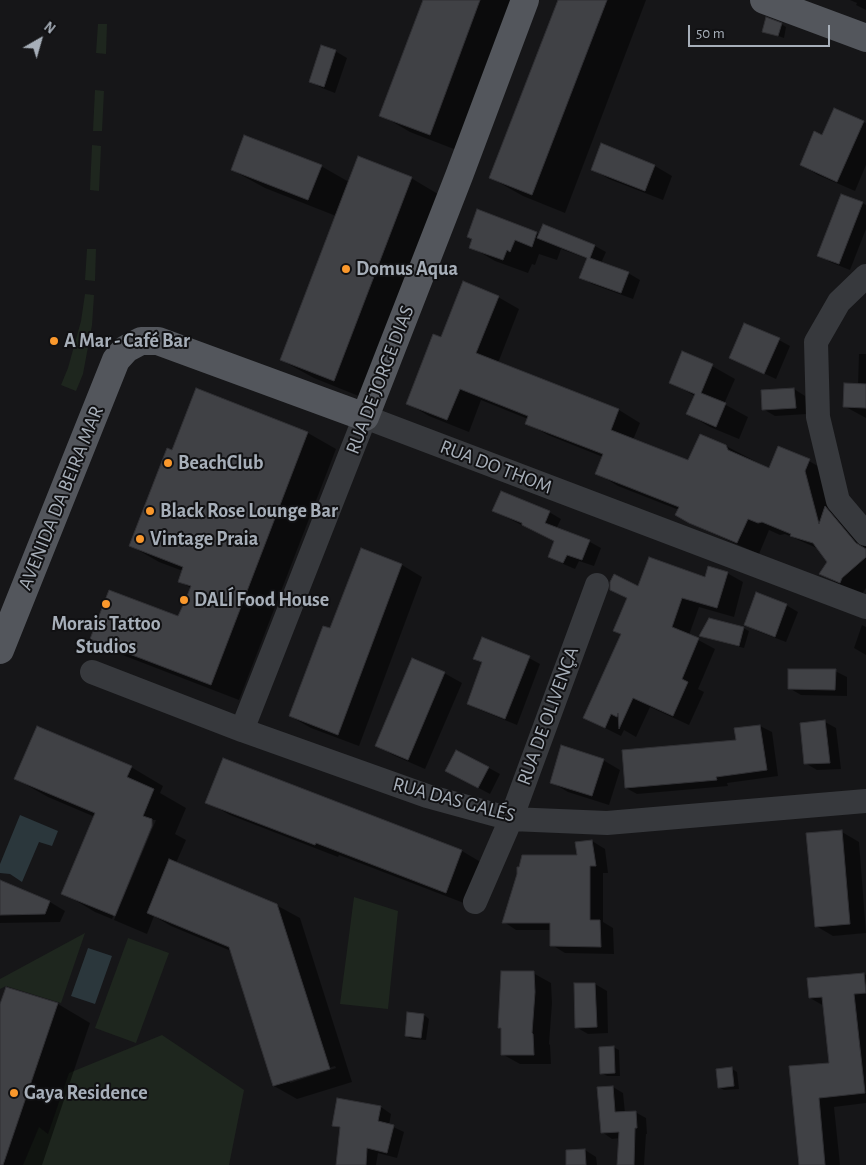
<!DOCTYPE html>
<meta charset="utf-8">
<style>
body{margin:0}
#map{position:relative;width:866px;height:1165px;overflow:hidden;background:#161618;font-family:"Alegreya Sans",sans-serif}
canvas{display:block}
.north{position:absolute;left:15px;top:15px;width:50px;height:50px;-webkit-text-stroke:4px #111113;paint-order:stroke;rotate:38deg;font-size:14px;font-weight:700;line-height:20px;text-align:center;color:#a7afb9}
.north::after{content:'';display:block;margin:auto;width:18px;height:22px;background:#a7afb9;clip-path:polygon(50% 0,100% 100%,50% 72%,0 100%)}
.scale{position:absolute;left:688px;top:25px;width:142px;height:22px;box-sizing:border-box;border:2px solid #a7afb9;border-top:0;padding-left:6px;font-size:15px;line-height:18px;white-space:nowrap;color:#a7afb9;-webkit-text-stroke:4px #111113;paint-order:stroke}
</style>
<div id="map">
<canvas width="866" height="1165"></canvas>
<div class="north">N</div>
<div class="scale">50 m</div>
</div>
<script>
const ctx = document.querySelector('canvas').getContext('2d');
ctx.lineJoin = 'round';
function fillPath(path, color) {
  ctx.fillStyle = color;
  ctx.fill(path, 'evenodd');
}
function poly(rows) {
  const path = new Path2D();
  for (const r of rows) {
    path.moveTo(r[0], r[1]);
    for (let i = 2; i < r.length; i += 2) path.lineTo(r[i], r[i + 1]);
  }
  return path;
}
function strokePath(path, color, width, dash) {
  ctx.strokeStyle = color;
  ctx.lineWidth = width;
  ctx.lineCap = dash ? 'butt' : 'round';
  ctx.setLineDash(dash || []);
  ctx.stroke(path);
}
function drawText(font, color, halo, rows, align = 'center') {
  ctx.font = font + ' "Alegreya Sans",sans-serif';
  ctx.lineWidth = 4;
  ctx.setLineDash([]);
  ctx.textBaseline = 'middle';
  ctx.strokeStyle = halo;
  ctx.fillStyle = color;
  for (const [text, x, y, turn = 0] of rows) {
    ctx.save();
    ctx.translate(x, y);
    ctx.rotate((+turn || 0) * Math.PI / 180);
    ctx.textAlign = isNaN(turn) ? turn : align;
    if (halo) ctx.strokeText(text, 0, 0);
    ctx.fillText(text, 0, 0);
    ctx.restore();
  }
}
fillPath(poly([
 [98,24,107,24,106,54,96,53],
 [95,90,104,91,102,131,93,131],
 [92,145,101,146,99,191,90,190],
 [87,249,96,249,95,281,85,280],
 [85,294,94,295,92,325,83,374,76,391,61,385,68,368,81,321],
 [354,897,398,911,388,1009,340,1004],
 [85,933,61,1003,6,986,0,989,0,979],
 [128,938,169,953,136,1043,95,1028],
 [162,1035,244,1090,229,1165,23,1165,39,1127,48,1134,69,1073]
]), '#1e261e');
fillPath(poly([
 [20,815,58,831,52,846,39,842,22,882,10,874,0,873,0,864],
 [88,948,112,956,95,1004,71,996]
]), '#2b373c');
fillPath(poly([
 [424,0,516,0,459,151,410,132,381,115],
 [559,0,646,0,565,213,523,196,491,178],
 [850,0,866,0,866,10,856,5,857,3],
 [781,24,786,27,784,38,764,31],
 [335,51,347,58,335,93,322,88,311,82],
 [863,122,866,123,866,165,855,191,818,175,801,165,823,136],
 [602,145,655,166,672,176,663,200,609,179,592,169],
 [321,166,349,182,411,178,443,197,366,399,314,378,281,360,336,216,265,188,232,170],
 [862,203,866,205,866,229,850,270,830,262,819,255],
 [478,211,540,235,595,246,606,252,601,263,628,273,640,280,633,299,592,284,581,277,588,259,561,249,557,260,539,254,535,265,532,264,528,273,495,261,471,247],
 [498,297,519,309,498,363,619,410,640,423,633,440,689,462,726,446,770,469,809,461,830,473,866,543,866,588,862,594,842,586,821,574,829,562,819,549,785,534,780,535,769,530,759,554,698,527,676,515,679,510,618,486,597,473,603,457,548,435,527,423,528,419,481,400,469,432,429,416,407,403,442,339],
 [779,340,790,346,776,379,731,358],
 [683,353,712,366,735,379,724,404,748,417,739,439,710,427,688,414,695,396,670,382],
 [859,354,866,354,866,418,844,406,858,385],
 [197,389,308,433,336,449,239,700,120,654,92,638,179,618,191,588,179,581,183,571,159,562,131,546,173,452],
 [794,389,805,396,807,414,775,416,763,409],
 [494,511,549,512,561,519,556,529,590,542,601,548,594,566,579,561,575,569,561,563,549,556,555,542],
 [362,549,402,565,422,577,359,746,311,728,290,716,331,630],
 [727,573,743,582,734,617,699,607,689,635,715,649,698,689,704,692,689,725,650,707,636,737,624,730,621,736,585,718,622,635,628,599,611,589,639,588,706,579],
 [786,605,798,612,786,642,757,631,745,624],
 [862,625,866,627,866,655,854,648],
 [743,628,749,631,744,648,706,638,701,635],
 [475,658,529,658,540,664,517,725,480,710,468,704,483,663],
 [835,671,847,677,847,696,801,695,789,688],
 [444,673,462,683,425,769,393,755,376,745],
 [825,722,836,728,841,769,817,770,805,763],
 [760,726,772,732,778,776,727,783,728,786,637,794,626,788,738,741,736,729],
 [223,759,462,851,484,864,469,905,339,855,338,857,230,815,207,802],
 [603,760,620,770,609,805,568,792,551,782],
 [131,767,163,786,160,793,186,808,175,834,186,840,176,863,276,905,300,918,352,1082,297,1099,274,1086,231,951,171,926,154,916,147,934,114,920,156,820,153,820,112,919,95,912,63,893,95,817,48,797,16,779],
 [335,1066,336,1068,290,1083,290,1080],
 [489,768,500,774,490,794,456,776],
 [842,832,859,842,866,933,833,936,816,926],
 [592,841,605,849,608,873,603,873,603,922,613,928,614,954,565,953,552,945,551,930,516,930,504,922,520,868,578,856],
 [0,881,50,902,65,911,60,922,0,923],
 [533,973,551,983,552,1003,549,1044,550,1045,551,1064,520,1064,502,1054,502,1029,499,1027],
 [863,974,866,975,866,1103,834,1107,840,1165,800,1165,790,1068,831,1064,824,1006,810,998],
 [595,984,607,991,608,1033,588,1034,576,1027,575,985],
 [6,989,58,1004,90,1023,42,1165,0,1165,0,1008],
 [424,1015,429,1019,426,1040,412,1039,406,1036],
 [613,1047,619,1050,620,1076,607,1076,601,1073],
 [732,1069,737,1072,739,1089,724,1090,719,1087],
 [613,1087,623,1093,625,1113,635,1112,646,1118,647,1134,646,1134,644,1165,618,1165,620,1138,612,1139,602,1132],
 [338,1099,381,1107,391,1114,389,1125,404,1132,397,1158,378,1153,376,1165,337,1165,341,1129,334,1125],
 [585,1150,596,1157,597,1165,567,1165]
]), '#0007');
const building = poly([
 [423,0,480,0,430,135,379,116,423,0],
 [558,0,607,0,532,195,489,178,558,0],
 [766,17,782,23,778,36,762,32,766,17],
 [321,45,336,50,324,87,309,82,321,45],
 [834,108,864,121,837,182,800,165,814,131,822,135,834,108],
 [244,135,322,165,308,200,231,170,244,135],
 [601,143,655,165,645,191,591,170,601,143],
 [358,156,412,177,334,381,280,360,358,156],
 [841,194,863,202,839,264,817,256,841,194],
 [477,209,537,232,532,247,515,240,510,252,507,250,503,260,469,248,472,239,467,237,477,209],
 [543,224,595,245,590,258,629,272,621,293,579,278,587,258,537,238,543,224],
 [463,281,499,296,476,353,619,409,611,430,688,460,700,434,726,445,728,450,769,468,778,446,810,459,805,471,819,524,825,506,856,543,866,549,866,557,842,578,840,583,819,574,827,562,813,543,790,536,791,534,762,522,758,523,748,519,737,543,689,523,675,515,679,507,595,474,603,454,525,424,528,416,460,389,447,420,406,404,433,334,441,337,463,281],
 [744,323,780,338,764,374,729,358,744,323],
 [682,351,713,364,701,393,726,403,716,427,686,414,695,394,669,383,682,351],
 [844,383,866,384,866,408,843,407,844,383],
 [196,388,308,432,211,685,90,639,109,590,178,616,185,601,191,586,178,582,183,567,129,546,167,448,172,450,196,388],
 [794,388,796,408,762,410,761,390,794,388],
 [501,491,550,511,545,523,590,540,582,560,567,555,563,563,548,557,554,541,522,525,522,523,492,511,501,491],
 [361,548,402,564,338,735,289,716,323,626,330,628,361,548],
 [649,557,705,577,708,566,728,572,717,608,682,598,672,627,699,638,682,679,688,682,673,716,633,698,619,729,618,713,617,717,611,714,605,728,583,718,621,634,613,631,627,598,610,590,610,582,614,574,638,586,649,557],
 [756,592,787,604,775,637,744,625,756,592],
 [709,618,744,627,739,646,699,636,709,618],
 [482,637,530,656,505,719,467,704,482,662,473,659,482,637],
 [412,658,445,672,408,760,375,746,412,658],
 [788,669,836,669,835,690,788,689,788,669],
 [825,720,830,763,804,764,800,723,825,720],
 [760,725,767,770,716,777,717,780,625,788,622,750,736,740,734,728,760,725],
 [37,726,132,766,127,777,154,789,143,816,152,819,152,826,115,916,61,894,95,813,14,779,37,726],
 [561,745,604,759,592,796,550,783,561,745],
 [456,750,489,767,478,788,445,771,456,750],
 [223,758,462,850,446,893,316,843,315,845,205,803,223,758],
 [842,830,850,924,815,927,806,833,842,830],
 [592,840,596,866,590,866,590,920,600,920,601,947,550,946,550,923,502,923,517,874,517,867,519,867,522,855,577,855,575,842,592,840],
 [169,859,277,904,330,1069,273,1086,229,947,147,913,169,859],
 [0,880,50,901,45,914,0,915,0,880],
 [501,971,534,971,535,992,532,1033,533,1034,534,1055,501,1055,501,1028,498,1028,501,971],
 [864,973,866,993,854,994,865,1093,819,1098,825,1165,799,1165,789,1066,829,1063,822,997,809,998,807,978,864,973],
 [574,983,595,983,597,1027,575,1028,574,983],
 [6,987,58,1003,3,1165,0,1165,0,1004,6,987],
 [407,1012,424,1014,421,1038,405,1036,407,1012],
 [614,1046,615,1073,600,1074,599,1047,614,1046],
 [732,1067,734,1086,718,1088,716,1069,732,1067],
 [613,1086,615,1112,636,1111,637,1128,635,1128,634,1165,617,1165,619,1132,601,1133,597,1087,613,1086],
 [337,1098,381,1106,378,1121,394,1125,387,1153,367,1148,366,1165,336,1165,340,1127,332,1126,337,1098],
 [585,1149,586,1165,566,1165,566,1150,585,1149]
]);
fillPath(building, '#404145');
strokePath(building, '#303034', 1);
strokePath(poly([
 [866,276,839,302,816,342,818,417,838,501,866,534],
 [92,672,242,730,427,796,511,819,607,823,866,801],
 [242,730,365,417,866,607],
 [475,902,511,819,597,585]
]), '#37393d', 24);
strokePath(poly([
 [764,0,866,38],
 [0,650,116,360,126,349,141,341,158,341,365,417,459,176,525,0]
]), '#53565c', 28);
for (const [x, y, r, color] of [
 [346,269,5,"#fa982c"],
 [54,341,5,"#fa982c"],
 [168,463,5,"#fa982c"],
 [150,511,5,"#fa982c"],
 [140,539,5,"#fa982c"],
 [184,600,5,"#fa982c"],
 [106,604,5,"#fa982c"],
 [14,1093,5,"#fa982c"]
]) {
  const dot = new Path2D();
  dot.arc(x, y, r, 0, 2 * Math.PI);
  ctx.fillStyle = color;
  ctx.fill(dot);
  strokePath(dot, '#111113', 2);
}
drawText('bold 20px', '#a7afb9', '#111113', [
 ["Domus Aqua",356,269],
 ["A Mar - Café Bar",64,341],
 ["BeachClub",178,463],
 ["Black Rose Lounge Bar",160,511],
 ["Vintage Praia",150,539],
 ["DALÍ Food House",194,600],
 ["Morais Tattoo",106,624,"center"],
 ["Studios",106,647,"center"],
 ["Gaya Residence",24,1093]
], 'left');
drawText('20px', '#a7afb9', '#111113', [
 ["RUA DE JORGE DIAS",380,380,-69],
 ["RUA DO THOM",496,467,21],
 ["AVENIDA DA BEIRA MAR",61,498,-68],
 ["RUA DE OLIVENÇA",548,716,-70],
 ["RUA DAS GALÉS",454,800,15]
]);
</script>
